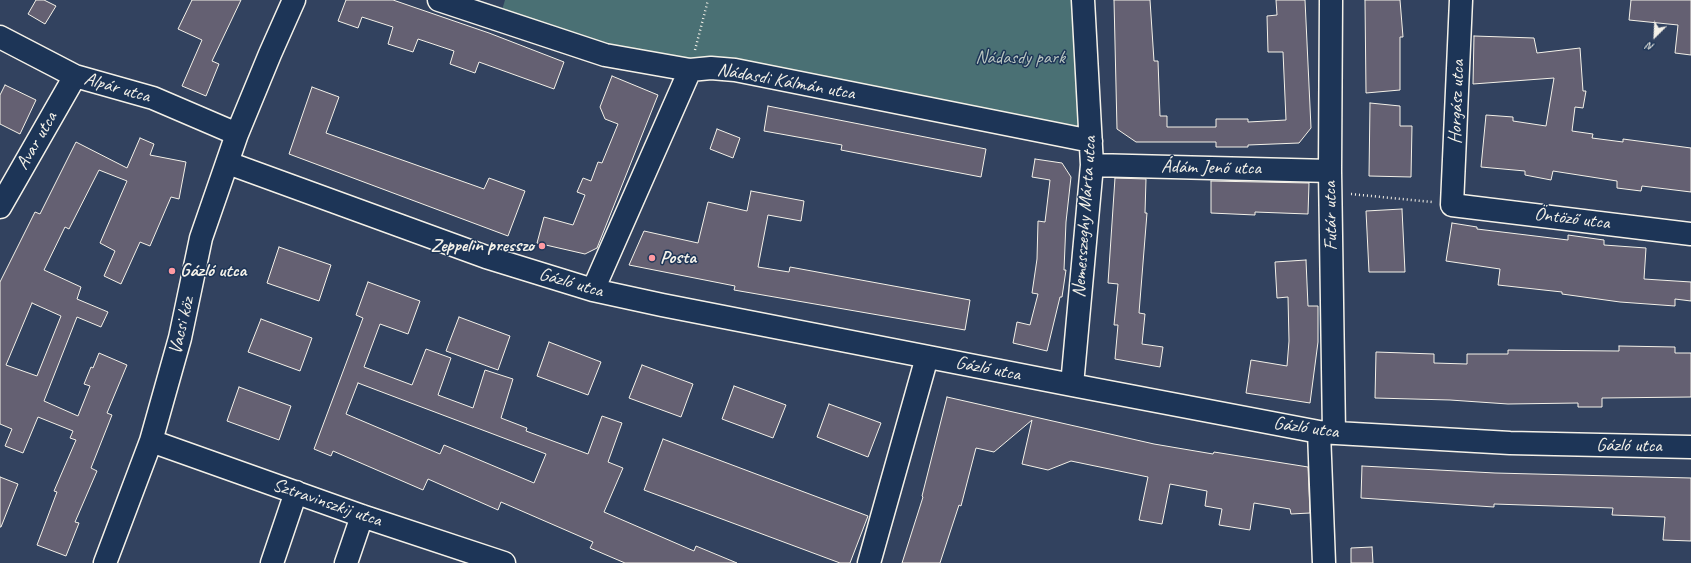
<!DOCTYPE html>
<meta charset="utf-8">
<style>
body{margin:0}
#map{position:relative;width:1691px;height:563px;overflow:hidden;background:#32425f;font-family:Caveat,sans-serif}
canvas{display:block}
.north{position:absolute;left:1635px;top:16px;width:40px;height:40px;-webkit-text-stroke:3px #1d3557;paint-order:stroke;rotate:204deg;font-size:11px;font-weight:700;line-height:16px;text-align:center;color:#f4f1e8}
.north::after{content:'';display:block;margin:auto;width:14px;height:18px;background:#f4f1e8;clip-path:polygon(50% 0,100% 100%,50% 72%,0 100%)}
</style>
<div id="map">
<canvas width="1691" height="563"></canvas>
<div class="north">N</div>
</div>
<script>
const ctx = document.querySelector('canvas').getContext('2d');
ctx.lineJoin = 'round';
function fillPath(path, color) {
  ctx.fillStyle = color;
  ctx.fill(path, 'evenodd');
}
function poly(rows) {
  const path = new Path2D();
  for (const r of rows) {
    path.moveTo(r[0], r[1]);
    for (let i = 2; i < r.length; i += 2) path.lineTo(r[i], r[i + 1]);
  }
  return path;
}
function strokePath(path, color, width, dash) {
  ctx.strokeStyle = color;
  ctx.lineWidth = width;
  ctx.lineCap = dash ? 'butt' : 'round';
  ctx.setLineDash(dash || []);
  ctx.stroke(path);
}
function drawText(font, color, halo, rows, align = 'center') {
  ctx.font = font + ' Caveat,sans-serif';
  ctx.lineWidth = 3;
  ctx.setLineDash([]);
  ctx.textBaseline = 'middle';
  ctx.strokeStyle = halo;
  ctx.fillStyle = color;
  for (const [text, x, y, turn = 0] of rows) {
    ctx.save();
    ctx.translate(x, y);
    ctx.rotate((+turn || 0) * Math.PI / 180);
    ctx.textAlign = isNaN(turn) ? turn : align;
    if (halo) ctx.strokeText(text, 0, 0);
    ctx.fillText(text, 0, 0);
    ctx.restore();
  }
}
fillPath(poly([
 [505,0,1074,0,1085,129,661,68,502,10]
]), '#4a7074');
const building = poly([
 [36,0,44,0,56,6,45,24,28,14,36,0],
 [192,0,241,0,212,61,219,64,206,96,182,86,202,40,178,29,192,0],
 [346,0,393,0,489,33,564,62,554,89,479,62,475,73,450,64,454,51,418,39,413,52,388,44,393,27,362,17,358,28,338,21,346,0],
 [1114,0,1150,0,1154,61,1158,61,1160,116,1167,116,1167,127,1216,127,1216,119,1248,119,1248,122,1286,120,1283,52,1268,52,1267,16,1277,15,1276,0,1305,0,1311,128,1299,143,1248,145,1248,147,1216,147,1216,142,1136,142,1117,129,1114,0],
 [1365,0,1400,0,1403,37,1400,37,1400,90,1366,93,1365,0],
 [1631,0,1691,0,1691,55,1675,53,1678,25,1629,20,1631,0],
 [1474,36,1534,38,1537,53,1580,48,1583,91,1586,91,1583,108,1575,107,1572,131,1593,134,1592,138,1623,142,1623,139,1691,148,1691,192,1642,186,1641,191,1617,188,1617,181,1553,171,1551,180,1525,175,1525,171,1481,167,1486,115,1513,117,1513,121,1546,126,1554,78,1473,84,1474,36],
 [612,76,658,95,597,248,585,254,537,243,544,217,573,225,585,195,577,192,583,178,591,181,598,162,602,163,618,124,605,119,600,107,612,76],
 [5,85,36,100,20,134,0,124,0,95,5,85],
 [312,87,339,97,326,133,484,189,489,178,525,191,508,236,289,154,312,87],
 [1370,103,1400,106,1400,126,1412,126,1411,177,1369,176,1370,103],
 [768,106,986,149,981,177,841,150,842,145,764,131,768,106],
 [717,129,740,138,733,158,710,149,717,129],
 [140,138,154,144,150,155,186,162,179,199,171,197,150,246,140,242,121,284,104,276,115,251,100,243,127,181,99,170,69,229,65,227,44,270,81,287,77,299,108,312,101,327,77,317,44,401,78,416,90,386,84,384,91,367,93,368,99,353,127,365,107,413,112,415,91,468,97,471,75,522,79,523,66,556,37,545,57,492,54,491,76,440,70,438,73,431,38,417,23,453,5,446,12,429,0,424,0,282,35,212,40,214,76,142,127,168,140,138],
 [32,303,61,316,37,376,6,365,32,303],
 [1035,159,1062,163,1071,177,1066,222,1064,270,1066,270,1062,297,1060,297,1047,351,1013,343,1017,322,1030,325,1038,294,1032,293,1037,259,1038,221,1045,222,1050,180,1032,177,1035,159],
 [1115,178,1146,179,1145,213,1147,213,1139,313,1145,314,1142,344,1163,347,1160,367,1115,359,1118,325,1114,325,1118,284,1108,283,1115,178],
 [1211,181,1309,183,1308,214,1255,212,1255,215,1211,213,1211,181],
 [751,191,804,201,801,221,768,215,758,267,789,272,790,267,970,300,965,330,734,290,735,286,629,265,644,231,698,243,708,202,747,211,751,191],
 [1402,209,1405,272,1369,272,1366,211,1402,209],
 [1452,223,1477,227,1477,229,1568,240,1568,235,1604,240,1604,245,1646,248,1644,279,1691,282,1691,301,1675,299,1675,306,1620,302,1562,294,1562,292,1498,285,1500,269,1446,261,1452,223],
 [279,247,331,265,319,301,267,283,279,247],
 [1306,260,1308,306,1318,306,1318,342,1310,403,1246,393,1251,360,1287,366,1289,341,1288,297,1277,298,1275,262,1306,260],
 [368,282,420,301,408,334,380,324,364,367,412,385,426,349,451,358,438,395,473,408,485,370,513,379,501,418,527,428,526,431,588,454,602,416,622,423,608,462,623,468,604,512,694,551,696,546,737,563,625,563,590,548,593,542,501,502,498,510,428,479,423,490,333,451,331,456,314,449,363,318,356,315,368,282],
 [358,383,546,454,534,483,444,445,440,454,346,414,358,383],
 [459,317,510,336,498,370,446,351,459,317],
 [261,319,312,338,300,371,248,352,261,319],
 [549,342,601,362,588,395,537,376,549,342],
 [1619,346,1675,347,1675,353,1691,353,1691,397,1602,398,1602,407,1578,407,1578,403,1508,404,1450,400,1375,398,1376,352,1434,354,1434,363,1467,364,1467,354,1508,354,1508,350,1619,351,1619,346],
 [642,365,693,384,681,417,629,398,642,365],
 [734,386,786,405,773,438,722,419,734,386],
 [239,387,291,406,279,440,227,421,239,387],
 [947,397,1154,444,1213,454,1214,452,1308,467,1310,513,1291,514,1290,509,1254,503,1250,530,1219,525,1222,509,1205,506,1207,491,1170,484,1162,524,1139,520,1148,477,1071,461,1048,470,1022,464,1032,420,994,452,976,448,961,506,959,505,940,563,902,563,923,497,922,496,947,397],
 [829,404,881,423,868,457,817,437,829,404],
 [663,439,868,516,850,563,840,563,644,490,663,439],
 [1362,466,1495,473,1691,478,1691,541,1663,540,1665,517,1612,515,1613,508,1494,504,1494,507,1361,498,1362,466],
 [0,477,18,484,1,527,0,527,0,477],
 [1372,547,1373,563,1351,563,1351,548,1372,547]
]);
fillPath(building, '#646072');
strokePath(building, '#f4f1e8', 1);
const minor = poly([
 [439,0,605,55,690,70,711,68,735,70,1091,141],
 [1331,0,1330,171,1334,433],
 [1461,0,1452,205,1691,234],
 [0,37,75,76,153,98,237,134],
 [228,163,486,257,593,290,662,305,1072,385,1319,432,1510,443,1691,447],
 [1092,165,1330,171],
 [0,207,75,76],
 [593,290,690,70],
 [1072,385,1092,165,1083,0],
 [1319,432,1324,563],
 [151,441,362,516,504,563],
 [105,563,151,441,180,338,201,238,237,134,270,54,294,0],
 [272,563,296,492],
 [346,563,362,516],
 [869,563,927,357]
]);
strokePath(minor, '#f4f1e8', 25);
strokePath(poly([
 [695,50,708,0],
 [1351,194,1432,202]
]), '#f4f1e8', 2.5, [1, 3]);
strokePath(minor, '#1d3557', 22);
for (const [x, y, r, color] of [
 [542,246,4,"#ff9aa2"],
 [652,258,4,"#ff9aa2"],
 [172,271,4,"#ff9aa2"]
]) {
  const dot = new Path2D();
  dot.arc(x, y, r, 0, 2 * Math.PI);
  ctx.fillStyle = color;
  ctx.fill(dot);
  strokePath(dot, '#1d3557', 1.5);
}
drawText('19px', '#b8c4bf', '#1d3557', [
 ["Nádasdy park",1020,58]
]);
drawText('19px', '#f4f1e8', '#1d3557', [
 ["Nádasdi Kálmán utca",786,82,10],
 ["Alpár utca",117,88,16],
 ["Horgász utca",1457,102,-88],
 ["Avar utca",37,141,-60],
 ["Ádám Jenő utca",1211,168,1],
 ["Futár utca",1331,216,-91],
 ["Nemesszeghy Márta utca",1085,217,-86],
 ["Öntöző utca",1572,219,7],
 ["Gázló utca",571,283,16],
 ["Vacsi köz",182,326,-77],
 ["Gázló utca",988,369,11],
 ["Gázló utca",1306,428,8],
 ["Gázló utca",1629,446,1],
 ["Sztravinszkij utca",327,503,19]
]);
drawText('bold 19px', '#f4f1e8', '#1d3557', [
 ["Zeppelin presszo",534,246,"right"],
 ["Posta",660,258],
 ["Gázló utca",180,271]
], 'left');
</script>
